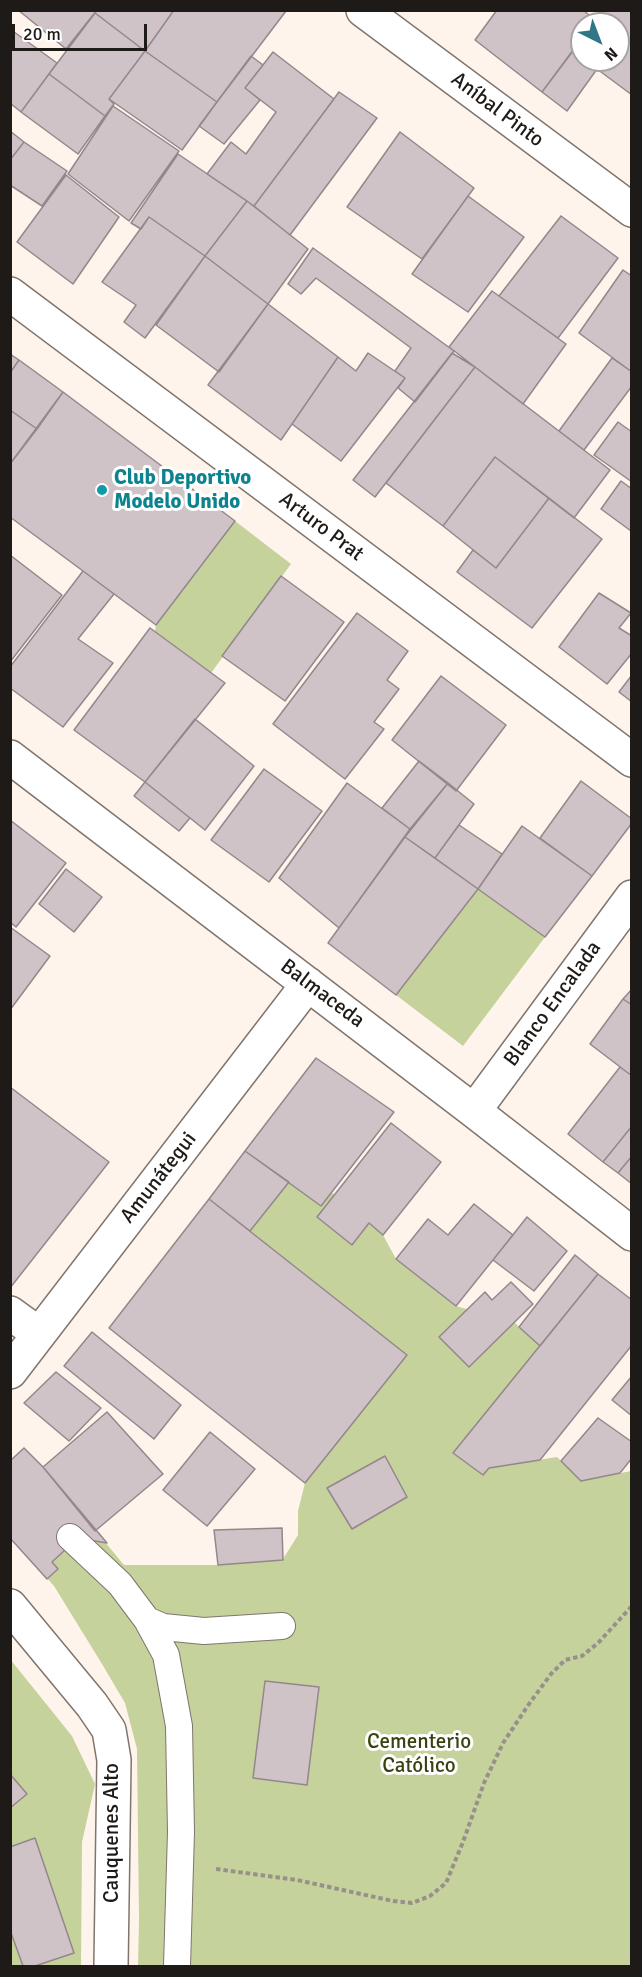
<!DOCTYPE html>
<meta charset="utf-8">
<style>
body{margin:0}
#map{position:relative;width:642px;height:1977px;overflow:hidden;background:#fff4eb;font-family:Signika,sans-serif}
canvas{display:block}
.frame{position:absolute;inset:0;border:12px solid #1e1a17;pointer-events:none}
.north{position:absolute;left:570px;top:12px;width:60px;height:60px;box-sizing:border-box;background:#fff;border:2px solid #a5a3a2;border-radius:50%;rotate:138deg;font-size:16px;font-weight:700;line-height:24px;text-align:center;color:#1e1a17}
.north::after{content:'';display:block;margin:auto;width:21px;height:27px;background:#317685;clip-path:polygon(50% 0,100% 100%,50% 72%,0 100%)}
.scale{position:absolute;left:12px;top:24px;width:135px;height:27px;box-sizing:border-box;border:3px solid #1e1a17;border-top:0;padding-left:8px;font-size:18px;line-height:21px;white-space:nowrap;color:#1e1a17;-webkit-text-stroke:4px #fff;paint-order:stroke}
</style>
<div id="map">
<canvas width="642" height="1977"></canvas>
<div class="frame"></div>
<div class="north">N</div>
<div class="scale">20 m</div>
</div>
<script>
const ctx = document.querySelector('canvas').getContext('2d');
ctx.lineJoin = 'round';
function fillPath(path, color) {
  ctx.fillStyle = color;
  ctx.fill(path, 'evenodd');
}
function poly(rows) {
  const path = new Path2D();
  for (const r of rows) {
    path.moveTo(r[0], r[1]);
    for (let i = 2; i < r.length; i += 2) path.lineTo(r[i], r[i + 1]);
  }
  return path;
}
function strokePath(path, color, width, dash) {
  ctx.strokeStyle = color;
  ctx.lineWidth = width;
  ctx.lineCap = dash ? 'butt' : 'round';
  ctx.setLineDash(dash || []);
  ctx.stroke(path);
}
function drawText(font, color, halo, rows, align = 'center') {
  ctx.font = font + ' Signika,sans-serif';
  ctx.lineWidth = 6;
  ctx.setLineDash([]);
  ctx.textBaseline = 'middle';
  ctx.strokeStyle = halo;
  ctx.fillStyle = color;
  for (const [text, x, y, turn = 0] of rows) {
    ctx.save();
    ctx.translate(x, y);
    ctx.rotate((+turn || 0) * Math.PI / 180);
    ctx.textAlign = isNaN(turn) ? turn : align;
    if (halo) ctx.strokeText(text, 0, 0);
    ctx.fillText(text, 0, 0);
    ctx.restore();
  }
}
fillPath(poly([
 [235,521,291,564,211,673,155,631,156,625],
 [478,889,545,937,463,1046,396,995],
 [289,1182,331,1192,383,1235,396,1259,456,1306,515,1323,540,1346,453,1453,483,1475,489,1468,557,1457,581,1481,631,1471,631,1966,138,1966,139,1919,137,1749,125,1703,102,1664,54,1586,11,1538,10,1461,24,1448,43,1467,124,1565,218,1565,283,1559,298,1535,298,1511,305,1483,407,1355,250,1231],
 [10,1659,72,1736,95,1784,82,1842,81,1966,11,1966]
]), '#c5d29c');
const building = poly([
 [18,10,97,10,66,49,18,10],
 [97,10,174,10,145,51,95,13,97,10],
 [174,10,285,10,286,11,217,102,145,51,174,10],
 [497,10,583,10,595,20,592,24,582,24,582,38,542,92,475,40,497,10],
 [604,10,632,10,632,95,597,69,567,111,542,92,582,39,582,60,618,60,618,24,594,24,604,10],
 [95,13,145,51,109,99,114,104,105,116,49,74,95,13],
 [10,29,57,63,21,112,10,103,10,29],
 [145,51,217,102,182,150,109,99,145,51],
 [273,52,334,99,254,206,207,174,231,142,246,154,276,112,245,88,273,52],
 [251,56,263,65,245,88,260,100,224,144,199,126,251,56],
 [49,74,105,116,78,154,21,112,49,74],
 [339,92,377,118,290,235,254,206,339,92],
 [113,106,179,151,129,221,68,174,113,106],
 [10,131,24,142,10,160,10,131],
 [400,132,474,188,422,259,347,207,400,132],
 [24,142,67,171,42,206,10,185,10,160,24,142],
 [178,154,247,201,205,256,149,217,141,229,131,223,178,154],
 [66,175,119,217,73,284,17,242,66,175],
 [468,196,524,237,468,312,412,274,468,196],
 [247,201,308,249,268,304,205,256,247,201],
 [561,216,618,258,558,338,499,296,561,216],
 [149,217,205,256,145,338,124,322,136,305,102,282,149,217],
 [313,248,454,351,415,402,398,388,405,378,395,371,411,348,316,278,301,294,288,284,313,248],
 [205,256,268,304,219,372,156,325,205,256],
 [623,270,632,276,632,372,579,333,623,270],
 [492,291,566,344,523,404,449,347,492,291],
 [268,304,338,357,281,440,208,385,268,304],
 [368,353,405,378,341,461,292,424,338,357,356,371,368,353],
 [452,353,475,367,375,497,353,480,452,353],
 [10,354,19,360,10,373,10,354],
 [612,358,632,372,632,386,584,450,559,431,612,358],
 [19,360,63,392,37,429,10,410,10,373,19,360],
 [475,367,610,470,574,518,495,457,443,526,386,483,475,367],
 [63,392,235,521,156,625,10,517,10,464,63,392],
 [10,410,37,429,10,464,10,410],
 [618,422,632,432,632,482,594,455,618,422],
 [495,457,549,498,496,568,443,526,495,457],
 [621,481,632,489,631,531,601,509,621,481],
 [549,498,602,539,532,628,457,572,473,550,496,568,549,498],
 [10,555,62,595,10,662,10,555],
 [83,571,114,594,78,639,113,663,63,727,10,688,10,667,83,571],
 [281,576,344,622,285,701,222,656,281,576],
 [599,593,631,613,619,628,632,636,632,653,607,684,559,647,599,593],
 [357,613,408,651,387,680,399,689,374,722,384,729,345,779,273,724,357,613],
 [150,628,225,683,145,782,74,730,150,628],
 [632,675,632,702,619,692,632,675],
 [441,676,506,725,456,791,392,740,441,676],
 [195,719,254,766,205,830,145,782,195,719],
 [419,761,448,783,410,829,382,808,419,761],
 [264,769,322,811,269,882,211,840,264,769],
 [581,781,632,819,632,823,592,876,540,838,581,781],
 [145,782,190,818,179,831,134,796,145,782],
 [347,783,410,829,339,928,279,878,347,783],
 [448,783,474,804,435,858,405,837,448,783],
 [10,820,66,863,16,927,10,922,10,820],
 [459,825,502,854,478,889,435,858,459,825],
 [522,826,592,876,545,937,478,889,522,826],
 [405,837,478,889,396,995,328,943,405,837],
 [66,869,102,897,74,932,39,904,66,869],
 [10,927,50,956,10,1010,10,927],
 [632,989,632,1005,623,999,632,989],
 [623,999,632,1005,632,1076,590,1044,623,999],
 [316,1058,394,1112,321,1206,245,1151,316,1058],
 [620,1067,632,1076,632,1126,603,1162,568,1134,620,1067],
 [10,1087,109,1162,10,1288,10,1087],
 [391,1123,441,1162,383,1235,369,1223,352,1245,317,1217,391,1123],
 [632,1126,632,1156,618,1173,603,1162,632,1126],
 [245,1151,289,1182,250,1231,209,1199,245,1151],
 [632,1156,632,1184,618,1173,632,1156],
 [209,1199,407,1355,305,1483,109,1328,209,1199],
 [474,1204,513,1235,456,1306,396,1259,428,1219,448,1235,474,1204],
 [527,1217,567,1251,534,1291,493,1260,527,1217],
 [575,1255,598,1274,540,1346,519,1327,575,1255],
 [598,1274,632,1300,632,1345,540,1460,489,1468,483,1475,453,1453,598,1274],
 [511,1282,533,1304,469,1367,439,1337,485,1292,492,1300,511,1282],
 [92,1332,181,1405,154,1439,64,1366,92,1332],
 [56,1372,101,1408,69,1441,24,1403,56,1372],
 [632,1376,632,1416,612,1400,632,1376],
 [107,1412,163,1474,95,1531,43,1467,107,1412],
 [598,1418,632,1442,632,1458,620,1473,581,1481,561,1461,598,1418],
 [210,1432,255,1469,207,1526,163,1490,210,1432],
 [24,1448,43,1467,107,1543,70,1537,65,1550,52,1562,58,1569,47,1579,10,1538,10,1461,24,1448],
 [385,1456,407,1497,352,1529,327,1488,385,1456],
 [282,1528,283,1560,218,1565,214,1530,282,1528],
 [265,1681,319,1687,307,1785,253,1778,265,1681],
 [10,1774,27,1794,10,1808,10,1774],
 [35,1838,74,1953,35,1966,23,1966,10,1930,10,1847,35,1838]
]);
fillPath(building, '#d0c3c8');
strokePath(building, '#93878b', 1.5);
const lane = poly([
 [70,1537,120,1584,147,1620,166,1655,179,1726,181,1832,177,1966],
 [147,1620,163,1627,204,1631,282,1626]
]);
const street = poly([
 [363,10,632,210],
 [10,294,632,760],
 [10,757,474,1111,632,1234],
 [474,1111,632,897],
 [10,1313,39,1334],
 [10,1372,308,984],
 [10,1606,92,1705,109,1730,114,1760,111,1966]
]);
strokePath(lane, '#7f756e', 28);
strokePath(street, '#7f756e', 36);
strokePath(poly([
 [216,1869,297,1880,393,1901,412,1903,430,1896,446,1883,463,1842,484,1783,503,1743,529,1704,551,1674,565,1660,582,1656,598,1643,632,1606]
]), '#98908a', 4, [4.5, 3]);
strokePath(lane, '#fff', 26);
strokePath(street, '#fff', 33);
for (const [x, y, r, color] of [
 [102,490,6,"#0f9aa8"]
]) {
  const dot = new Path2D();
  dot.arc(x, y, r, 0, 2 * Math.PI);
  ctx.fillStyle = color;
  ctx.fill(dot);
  strokePath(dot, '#fff', 2);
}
drawText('21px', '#1e1a17', '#fff', [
 ["Aníbal Pinto",497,110,37],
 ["Arturo Prat",321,527,37],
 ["Balmaceda",322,994,37],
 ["Blanco Encalada",553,1004,-54],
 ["Amunátegui",159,1178,-52],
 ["Cauquenes Alto",112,1833,-90]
]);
drawText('bold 21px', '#0d838f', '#fff', [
 ["Club Deportivo",114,478],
 ["Modelo Unido",114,502]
], 'left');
drawText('21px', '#394311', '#fff', [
 ["Cementerio",419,1742],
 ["Católico",419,1766]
]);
</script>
